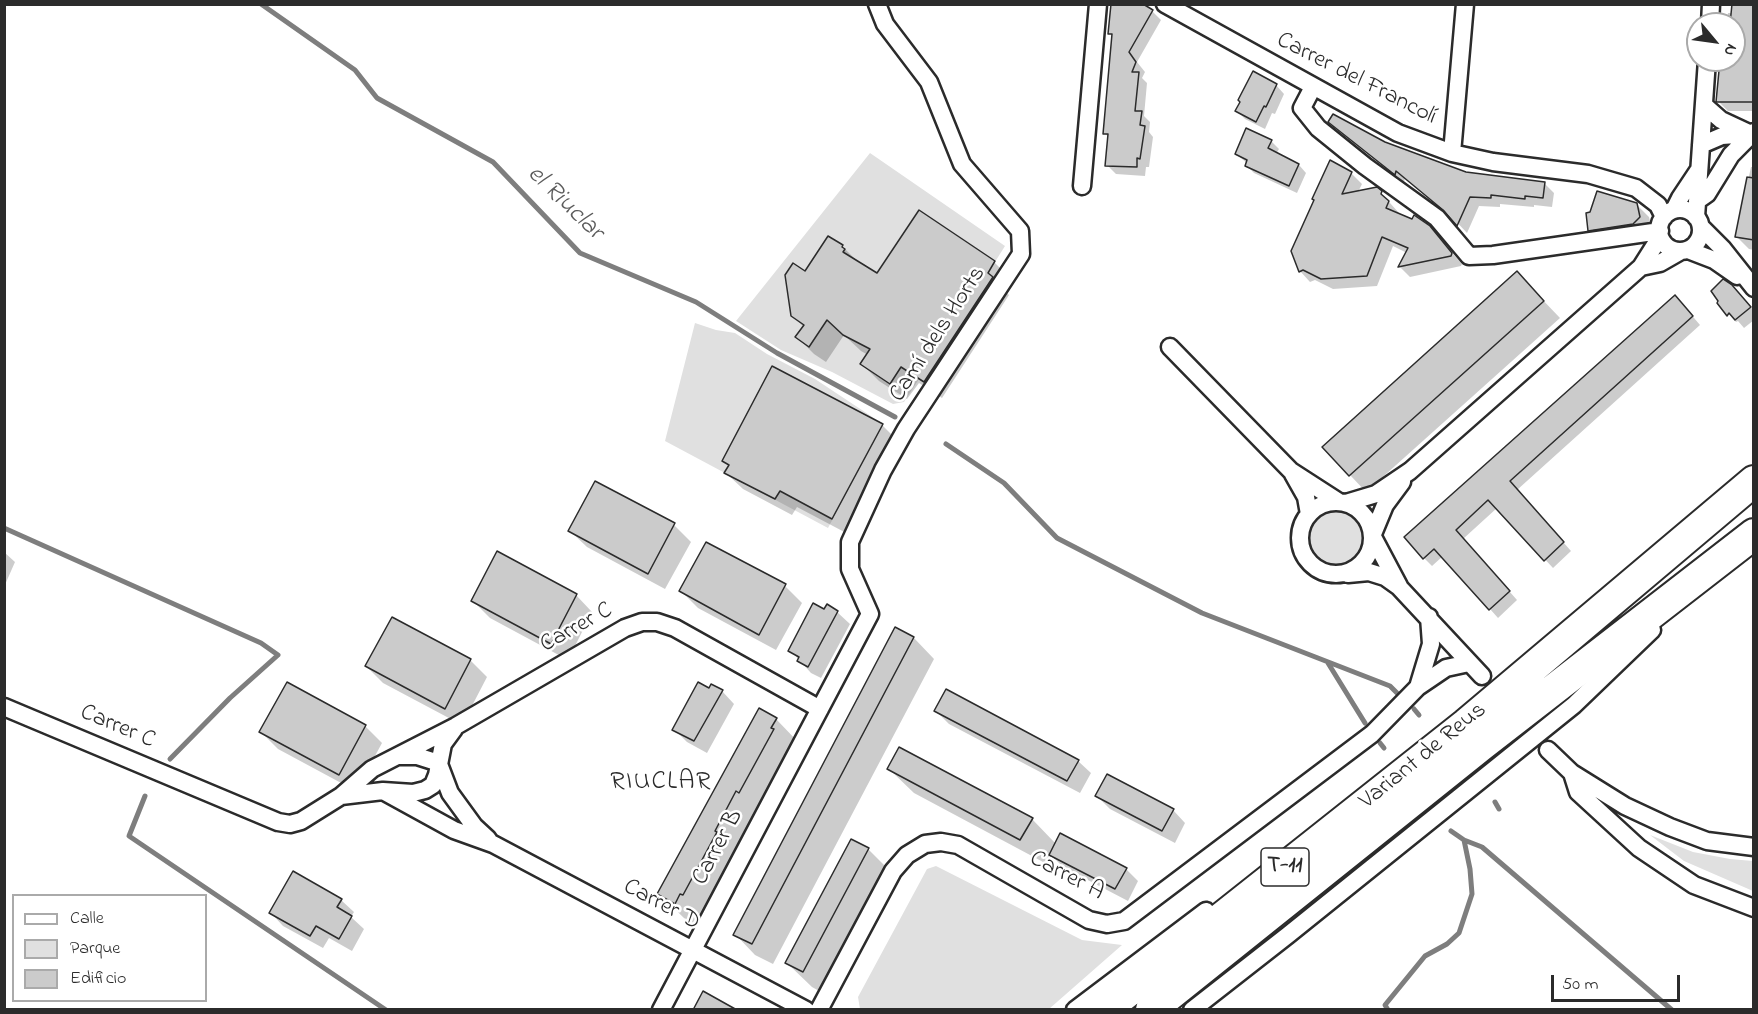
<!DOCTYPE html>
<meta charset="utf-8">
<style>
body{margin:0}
#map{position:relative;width:1758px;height:1014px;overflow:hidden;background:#fff;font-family:"Indie Flower",sans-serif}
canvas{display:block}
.frame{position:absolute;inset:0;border:6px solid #2b2b2b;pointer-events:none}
.legend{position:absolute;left:12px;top:894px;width:195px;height:108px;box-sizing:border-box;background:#fff;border:2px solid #aaa;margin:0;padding:8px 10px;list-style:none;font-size:18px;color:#2b2b2b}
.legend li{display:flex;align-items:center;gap:12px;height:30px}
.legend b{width:30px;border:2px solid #aaa}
.north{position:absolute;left:1686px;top:12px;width:60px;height:60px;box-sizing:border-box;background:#fff;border:2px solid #aaa;border-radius:50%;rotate:119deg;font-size:16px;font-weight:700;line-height:24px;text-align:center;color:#2b2b2b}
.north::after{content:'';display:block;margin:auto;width:21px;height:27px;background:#2b2b2b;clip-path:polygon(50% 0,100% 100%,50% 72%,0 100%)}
.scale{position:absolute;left:1551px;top:975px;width:129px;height:27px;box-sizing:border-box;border:3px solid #2b2b2b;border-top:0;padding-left:8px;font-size:18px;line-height:21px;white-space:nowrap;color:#2b2b2b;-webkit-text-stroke:4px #fff;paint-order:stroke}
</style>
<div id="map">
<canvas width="1758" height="1014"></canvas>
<div class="frame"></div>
<ul class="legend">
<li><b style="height:8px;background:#fff"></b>Calle</li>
<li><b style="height:16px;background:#e0e0e0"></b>Parque</li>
<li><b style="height:16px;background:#cbcbcb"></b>Edificio</li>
</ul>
<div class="north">N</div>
<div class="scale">50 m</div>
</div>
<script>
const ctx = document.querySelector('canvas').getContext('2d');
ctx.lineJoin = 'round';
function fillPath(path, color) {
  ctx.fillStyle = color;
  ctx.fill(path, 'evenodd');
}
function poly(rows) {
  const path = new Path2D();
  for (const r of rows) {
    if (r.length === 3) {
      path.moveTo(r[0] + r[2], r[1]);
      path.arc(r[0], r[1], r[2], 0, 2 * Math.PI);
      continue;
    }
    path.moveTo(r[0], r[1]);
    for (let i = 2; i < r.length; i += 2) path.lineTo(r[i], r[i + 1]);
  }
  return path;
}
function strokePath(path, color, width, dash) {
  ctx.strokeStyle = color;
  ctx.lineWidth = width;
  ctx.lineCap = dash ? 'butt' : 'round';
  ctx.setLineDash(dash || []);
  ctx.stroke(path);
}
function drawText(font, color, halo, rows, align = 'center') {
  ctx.font = font + ' "Indie Flower",sans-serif';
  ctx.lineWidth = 5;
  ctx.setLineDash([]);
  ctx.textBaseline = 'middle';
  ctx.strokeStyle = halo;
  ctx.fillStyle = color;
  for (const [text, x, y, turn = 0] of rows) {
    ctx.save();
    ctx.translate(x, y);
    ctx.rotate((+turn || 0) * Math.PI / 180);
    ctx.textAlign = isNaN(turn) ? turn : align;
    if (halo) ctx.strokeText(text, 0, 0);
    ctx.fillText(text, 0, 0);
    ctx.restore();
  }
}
fillPath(poly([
 [870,153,1005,246,988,273,997,279,926,384,919,379,904,402,893,404,832,372,781,350,736,321],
 [695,323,716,330,735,333,767,354,815,379,883,424,828,528,665,441],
 [1336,539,28],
 [1650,835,1693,852,1730,859,1753,861,1753,891,1684,861],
 [936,866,1082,940,1122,945,1049,1009,860,1009,858,997,927,869]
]), '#e0e0e0');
fillPath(poly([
 [1754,5,1754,111,1728,111,1718,101,1721,60,1734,60,1734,24,1727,24,1728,13,1733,13],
 [1152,11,1161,20,1137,62,1145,72,1142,78,1147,83,1144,116,1150,122,1149,132,1153,137,1149,167,1146,167,1145,176,1116,174,1107,165,1110,138,1104,133,1113,36,1110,33],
 [1276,85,1284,94,1275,114,1272,113,1265,129,1245,119,1237,111],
 [1330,122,1466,173,1544,183,1554,193,1552,207,1534,205,1534,207,1500,204,1500,207,1479,206,1467,233,1450,215,1405,178,1404,182],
 [1271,141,1279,149,1276,154,1299,165,1306,173,1297,193,1254,173,1246,165,1247,163,1236,154],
 [1751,167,1754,167,1754,250,1749,249,1736,236],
 [1351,173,1362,184,1358,192,1381,193,1399,213,1398,215,1429,227,1462,264,1461,266,1410,277,1400,267,1407,253,1393,246,1377,286,1333,289,1315,280,1310,282,1300,271],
 [1636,204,1649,217,1652,230,1602,243,1589,230],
 [920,212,994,262,1011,279,1004,290,1009,295,942,398,919,383,907,399,879,381,862,364,868,355,861,351,844,335,826,362,814,354,797,337,804,327,792,316,805,273,842,246,859,263,877,275],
 [1517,273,1560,318,1366,492,1350,475],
 [1740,295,1754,311,1754,320,1744,328,1738,321,1736,322,1719,303],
 [1683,305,1700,325,1517,490,1571,551,1553,568,1497,508,1463,539,1517,600,1498,618,1443,556,1432,566,1424,558],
 [882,425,899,442,850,535,797,507,792,515,743,489,726,473,730,466,724,461],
 [674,525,691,542,665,589,587,547,570,531],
 [4,552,15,562,4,587],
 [785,586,802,603,776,650,698,608,681,591],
 [576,595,592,612,568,660,490,618,473,601],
 [824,611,837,612,850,624,821,678,811,673,790,650],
 [896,629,914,638,934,659,773,964,755,955,735,934],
 [470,660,487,677,462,725,383,683,366,666],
 [709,690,722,691,734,704,707,753,687,742,674,729],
 [936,711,1078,761,1091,773,1080,793,949,724],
 [776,719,800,744,700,928,684,918,659,894],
 [365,726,382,743,356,791,278,749,261,732],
 [889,769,1032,819,1056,844,1126,869,1138,881,1128,901,1063,867,1050,854,1045,863,914,793],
 [1097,796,1173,810,1185,823,1175,843,1110,809],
 [852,841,868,849,893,874,828,996,812,987,787,963],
 [341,900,354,912,351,917,364,929,352,951,329,938,323,948,283,926,271,913]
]), '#0003');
strokePath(poly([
 [261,4,355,70,377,98,493,162,580,253,696,302,777,353,895,417],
 [946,444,1004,483,1057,538,1202,613,1390,686,1397,693],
 [4,528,261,643,278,655,230,698,170,759],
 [1328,663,1365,723],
 [1414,709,1419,715],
 [1380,743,1384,748],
 [145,796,129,836,386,1010],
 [1495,802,1499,809],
 [1451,831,1464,840,1482,847,1672,1010],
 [1388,1010,1385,1005,1425,956,1447,944,1459,933,1472,894,1470,869,1464,840]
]), '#7e7e7e', 5);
const building = poly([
 [1111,4,1143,4,1153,10,1129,52,1136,62,1132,72,1139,72,1135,111,1142,111,1140,125,1145,126,1140,159,1137,158,1137,167,1105,166,1108,134,1103,134,1112,34,1108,34,1111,4],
 [1732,4,1754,4,1754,102,1716,102,1720,60,1734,60,1734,24,1730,24,1732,4],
 [1253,71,1277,84,1266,107,1264,106,1256,122,1235,111,1240,102,1238,100,1253,71],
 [1333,114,1385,142,1466,172,1545,182,1543,198,1525,196,1525,199,1491,195,1491,198,1470,197,1457,226,1443,210,1396,171,1395,175,1328,122,1333,114],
 [1246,128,1272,140,1268,148,1299,164,1289,186,1245,166,1247,160,1235,154,1246,128],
 [1330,160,1352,172,1342,194,1377,187,1382,191,1381,194,1389,201,1386,208,1412,219,1414,215,1430,226,1452,253,1451,256,1398,267,1408,248,1382,237,1367,276,1321,279,1303,270,1299,272,1291,251,1314,200,1312,199,1330,160],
 [1747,177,1754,178,1754,240,1735,237,1747,177],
 [1597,191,1637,203,1640,217,1633,224,1588,231,1586,213,1590,212,1597,191],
 [919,210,995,261,988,273,993,277,924,382,901,367,890,384,860,364,870,349,843,335,827,320,809,347,795,337,804,325,791,316,785,275,793,263,805,271,828,236,843,245,842,247,845,249,843,252,877,273,919,210],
 [1517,271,1544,301,1349,476,1322,447,1517,271],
 [1723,279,1732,285,1751,307,1735,320,1729,313,1727,316,1717,303,1718,301,1711,291,1723,279],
 [1675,295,1693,316,1510,481,1564,542,1544,561,1488,500,1456,530,1510,591,1489,610,1434,549,1423,559,1404,537,1675,295],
 [772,366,883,424,832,519,780,491,775,499,724,473,729,465,722,461,772,366],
 [595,481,675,523,648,574,568,531,595,481],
 [706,542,786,584,759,635,679,591,706,542],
 [497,551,577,594,551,644,471,601,497,551],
 [813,603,824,609,827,604,838,611,808,667,797,661,799,657,788,651,813,603],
 [392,617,471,659,445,709,365,666,392,617],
 [895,627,914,637,752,944,733,935,895,627],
 [287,682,366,725,339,775,259,732,287,682],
 [698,682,709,688,711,684,723,690,694,741,672,730,698,682],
 [946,689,1079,760,1067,781,934,711,946,689],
 [759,708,777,718,771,728,774,729,739,793,736,791,726,810,715,831,717,832,683,895,680,894,675,904,657,894,759,708],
 [899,747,1033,818,1020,840,887,769,899,747],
 [1107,774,1174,809,1162,831,1095,796,1107,774],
 [1060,833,1127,868,1115,889,1049,855,1060,833],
 [851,839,869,848,803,972,785,963,851,839],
 [293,871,342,899,337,907,352,916,339,939,316,926,310,936,269,913,293,871],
 [703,991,737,1010,693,1010,703,991]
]);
fillPath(building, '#cbcbcb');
strokePath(building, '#2b2b2b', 1.5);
const street = poly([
 [1165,4,1398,133,1452,153,1493,162,1588,174,1636,188,1658,205,1664,217],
 [1710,24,1711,4],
 [1313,87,1302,108,1318,128,1365,166,1437,218,1469,256,1493,255,1660,231],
 [1704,105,1721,120,1751,134],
 [1701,145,1722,136,1749,134],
 [1452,153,1465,4],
 [1082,186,1098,4],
 [1697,201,1707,194,1731,155,1754,132],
 [1680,230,21],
 [1674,210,1680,198,1698,171],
 [1696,217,1707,60],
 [1701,227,1723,249,1754,288],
 [1688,250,1714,260,1737,276],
 [1641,267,1660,263,1681,251],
 [1170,347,1291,471,1339,502],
 [1293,474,1306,497,1309,514],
 [1336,538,36],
 [1346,503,1376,494,1410,471,1641,267,1660,237],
 [1373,534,1385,505,1402,482],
 [1373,537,1399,586],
 [1348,574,1369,572,1385,577,1399,587,1482,676],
 [1418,687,1431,644,1429,617],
 [4,707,278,822,290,824,301,821,341,796,372,769,456,726,625,628,642,622,657,622,675,628,820,709],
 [1548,750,1572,773,1625,806,1670,827,1707,841,1754,847],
 [399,756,417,756,439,763],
 [439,764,450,793,474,826,488,839],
 [1572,773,1578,792,1639,848,1694,885,1754,908],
 [383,791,454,830,493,844,806,1010],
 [341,796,383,791,413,793,425,790,433,785,437,775,443,744,454,729],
 [661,1010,870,614,850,569,850,542,883,470,906,429,1021,254,1020,231,962,164,929,82,885,24,877,4],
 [819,1010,893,871,907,855,925,844,941,842,958,845,1089,920,1107,924,1124,921,1372,734,1418,687,1446,668,1469,663],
 [1075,1010,1206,911],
 [1192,1010,1288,935,1574,705,1652,630]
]);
const highway = poly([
 [1105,1010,1466,724,1754,481],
 [1151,1010,1482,745,1754,534]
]);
strokePath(street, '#2b2b2b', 21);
strokePath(highway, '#2b2b2b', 34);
strokePath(street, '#fff', 16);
strokePath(highway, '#fff', 30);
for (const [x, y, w] of [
 [1285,867,48]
]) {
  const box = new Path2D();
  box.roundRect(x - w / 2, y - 19, w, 38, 4.5);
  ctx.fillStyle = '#fff';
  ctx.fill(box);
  strokePath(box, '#2b2b2b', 1.5);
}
drawText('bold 22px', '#2b2b2b', null, [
 ["T-11",1285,867]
]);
drawText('24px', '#2b2b2b', '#fff', [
 ["Carrer del Francolí",1356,80,27],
 ["Camí dels Horts",939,335,-57],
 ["Carrer C",577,629,-29],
 ["Carrer C",117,728,23],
 ["Variant de Reus",1424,757,-39],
 ["Carrer B",719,848,-62],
 ["Carrer A",1066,877,28],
 ["Carrer D",661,906,28]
]);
drawText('italic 26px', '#5c5c5c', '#fff', [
 ["el Riuclar",564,204,44]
]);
ctx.letterSpacing = '1.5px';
drawText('26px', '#2b2b2b', '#fff', [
 ["RIUCLAR",661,784]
]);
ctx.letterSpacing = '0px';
</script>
